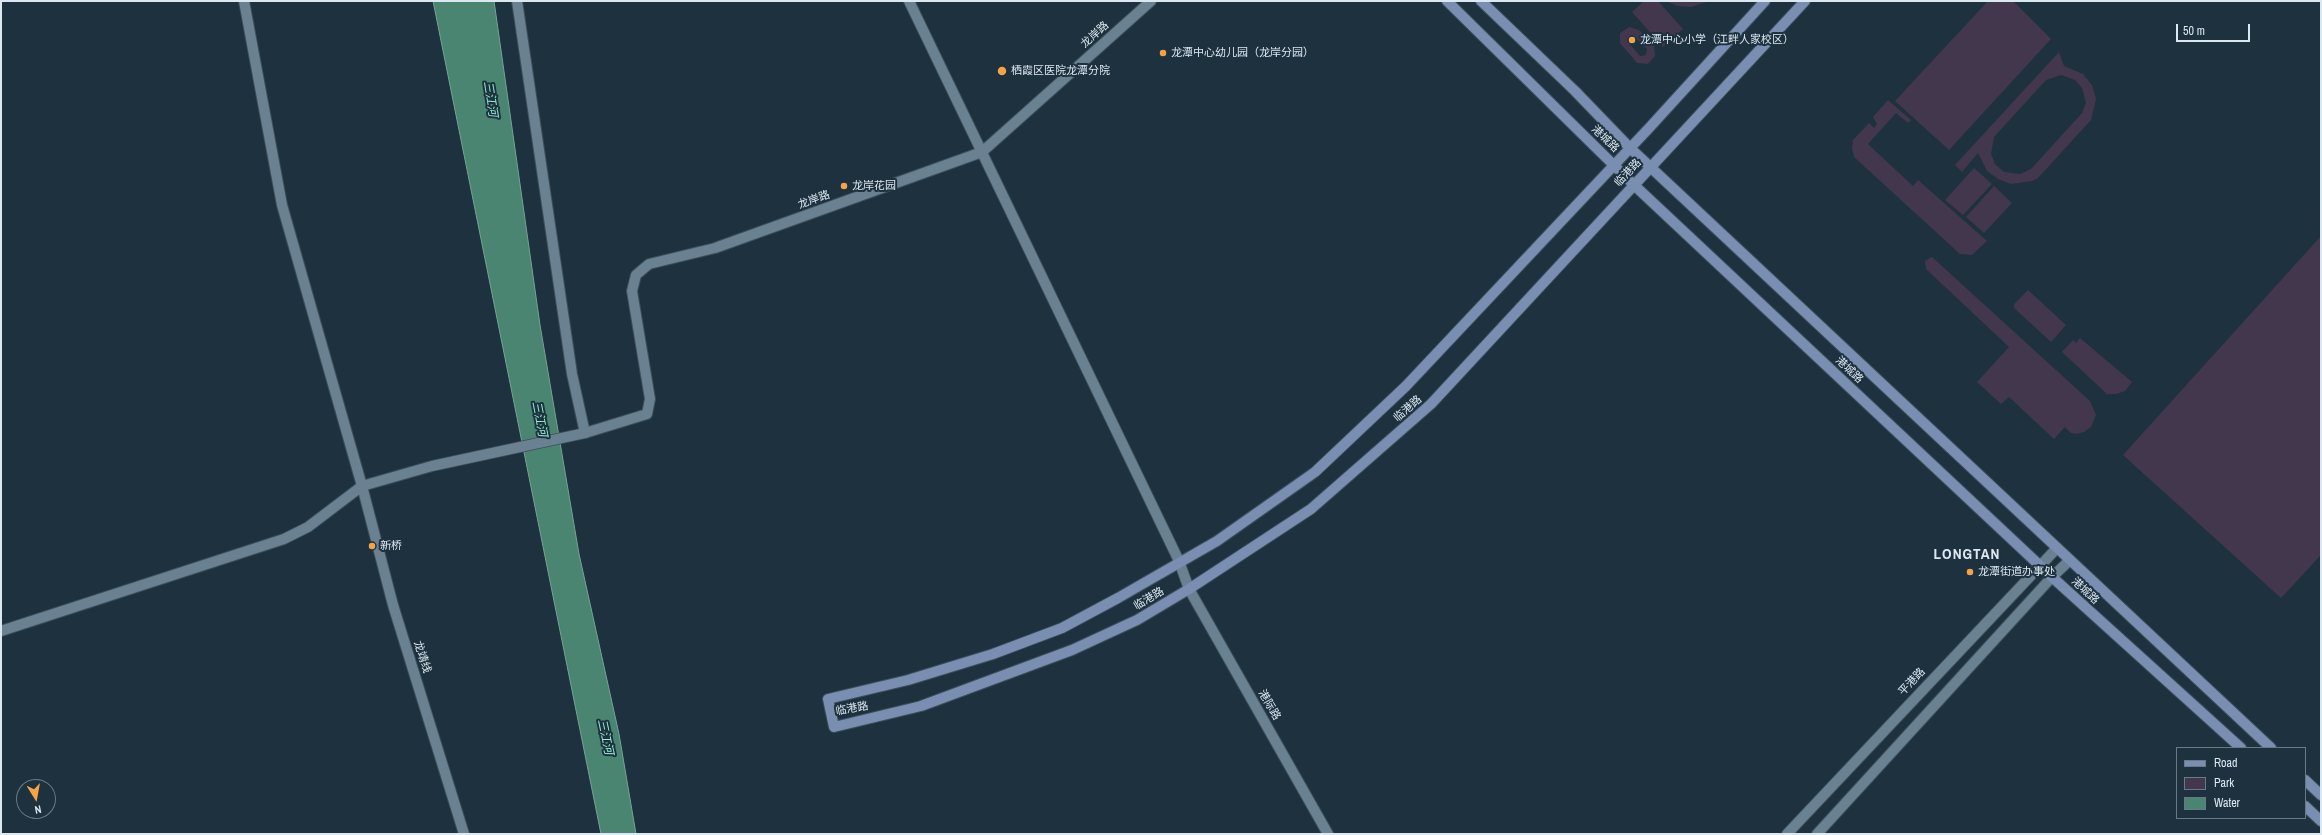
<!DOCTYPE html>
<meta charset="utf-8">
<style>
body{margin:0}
#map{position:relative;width:2322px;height:835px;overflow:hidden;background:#1d313f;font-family:"Archivo Narrow",sans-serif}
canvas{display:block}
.frame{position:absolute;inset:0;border:2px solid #dce8f1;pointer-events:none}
.legend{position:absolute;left:2176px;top:747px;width:130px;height:72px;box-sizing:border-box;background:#1d313f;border:1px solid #697a86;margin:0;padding:5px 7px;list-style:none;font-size:12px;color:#dce8f1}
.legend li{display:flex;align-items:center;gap:8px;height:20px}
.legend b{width:20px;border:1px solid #697a86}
.north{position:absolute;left:16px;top:779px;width:40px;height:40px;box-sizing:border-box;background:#1d313f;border:1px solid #697a86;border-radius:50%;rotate:169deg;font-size:11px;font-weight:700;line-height:16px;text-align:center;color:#dce8f1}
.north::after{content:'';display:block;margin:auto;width:14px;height:18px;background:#f5a345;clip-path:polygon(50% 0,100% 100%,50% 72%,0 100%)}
.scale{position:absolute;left:2176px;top:24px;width:74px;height:18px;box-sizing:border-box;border:2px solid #dce8f1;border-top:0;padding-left:5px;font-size:12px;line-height:14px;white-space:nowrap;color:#dce8f1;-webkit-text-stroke:3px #1d313f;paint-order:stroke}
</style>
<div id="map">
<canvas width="2322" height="835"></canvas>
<div class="frame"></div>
<ul class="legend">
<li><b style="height:5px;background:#798eb1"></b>Road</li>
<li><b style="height:11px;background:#43374e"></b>Park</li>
<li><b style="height:11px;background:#4a8571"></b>Water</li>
</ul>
<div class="north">N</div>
<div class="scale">50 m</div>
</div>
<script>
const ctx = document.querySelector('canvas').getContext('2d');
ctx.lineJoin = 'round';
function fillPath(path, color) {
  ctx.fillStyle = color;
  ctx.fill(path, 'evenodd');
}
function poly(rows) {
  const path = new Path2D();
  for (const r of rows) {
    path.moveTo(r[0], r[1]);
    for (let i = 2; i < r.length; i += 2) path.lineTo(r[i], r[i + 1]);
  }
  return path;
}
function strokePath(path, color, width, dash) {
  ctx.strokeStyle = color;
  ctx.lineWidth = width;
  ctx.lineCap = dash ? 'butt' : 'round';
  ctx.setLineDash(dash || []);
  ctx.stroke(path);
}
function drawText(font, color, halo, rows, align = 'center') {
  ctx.font = font + ' "Archivo Narrow","Noto Sans SC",sans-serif';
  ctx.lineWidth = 4;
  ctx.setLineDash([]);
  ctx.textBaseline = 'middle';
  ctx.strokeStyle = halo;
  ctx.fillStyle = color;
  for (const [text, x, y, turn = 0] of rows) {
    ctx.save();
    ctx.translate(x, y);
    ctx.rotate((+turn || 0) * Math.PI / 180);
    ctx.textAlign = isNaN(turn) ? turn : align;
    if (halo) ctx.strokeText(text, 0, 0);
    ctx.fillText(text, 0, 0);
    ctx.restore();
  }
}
fillPath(poly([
 [1644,1,1658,1,1683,29,1663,47,1632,12],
 [1666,1,1710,1,1691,7,1677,6],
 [1988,1,2013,1,2051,39,1949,150,1895,101],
 [1629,27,1639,30,1654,46,1655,56,1648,64,1637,63,1620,43,1620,33],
 [1630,36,1635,37,1647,49,1646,55,1640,56,1628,42],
 [2059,52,2064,66,2083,74,2092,85,2096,99,2091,120,2038,178,2032,181,2011,184,1998,179,1987,171,1978,153,1962,172,1955,165],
 [2061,75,2075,80,2082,88,2086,103,2082,113,2031,169,2020,174,2004,172,1995,164,1991,154,1994,137,2046,80],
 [1888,100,1911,120,1908,123,1896,113,1868,144,1913,186,1918,180,1987,241,1972,255,1960,254,1854,157,1852,148,1853,140,1869,123,1874,128,1877,124,1873,117],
 [1974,168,1992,184,1963,215,1945,200],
 [1994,186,2012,203,1984,233,1966,217],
 [2321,236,2321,555,2281,598,2123,455],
 [1932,257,2090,401,2096,415,2091,427,2084,432,2076,434,2071,433,2065,427,2054,439,2009,397,2001,404,1977,382,2009,347,1926,269,1925,261],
 [2028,290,2066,325,2051,342,2014,308,2014,304],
 [2080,338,2132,382,2125,391,2116,394,2107,394,2062,352,2073,340,2076,343]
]), '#43374e');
const water = poly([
 [433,1,494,1,540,325,579,554,619,734,636,834,601,834,433,1]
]);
fillPath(water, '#4a8571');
strokePath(water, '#76a397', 1);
const minor = poly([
 [517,1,572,374,585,433],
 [1,631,284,539,308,527,362,486]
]);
const tertiary = poly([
 [244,1,282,205,362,486,393,605,464,834],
 [909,1,1179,561,1189,589,1328,834],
 [362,486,432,466,585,433,647,414,650,399,632,291,636,275,649,264,715,248,982,152,1151,1],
 [1787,834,2057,548],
 [1817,834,2052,577,2070,560]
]);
const secondary = poly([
 [1447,1,1634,185,2052,577,2241,748],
 [1481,1,1575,91,1630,148,2271,748],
 [1765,1,1650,127,1406,386,1315,472,1217,541,1118,598,1062,628,993,654,908,680,828,699,834,727,921,706,1072,650,1137,620,1189,589,1311,509,1431,404,1805,1],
 [2305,780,2321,795],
 [2305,806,2321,821]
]);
strokePath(minor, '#3d4f5a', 12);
strokePath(tertiary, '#3d4f5a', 12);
strokePath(secondary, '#3d4f5a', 12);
strokePath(minor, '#6a8191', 10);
strokePath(tertiary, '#6a8191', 10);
strokePath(secondary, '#798eb1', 10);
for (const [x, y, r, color] of [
 [1632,40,4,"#f5a345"],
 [1163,53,4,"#f5a345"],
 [1002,71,5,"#f5a345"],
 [844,186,4,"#f5a345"],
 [372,546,4,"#f5a345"],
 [1970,572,4,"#f5a345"]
]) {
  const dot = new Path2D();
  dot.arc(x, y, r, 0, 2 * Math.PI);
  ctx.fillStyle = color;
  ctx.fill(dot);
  strokePath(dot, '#1d313f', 1.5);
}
drawText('11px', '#dce8f1', '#1d313f', [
 ["龙岸路",1095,35,-42],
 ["港城路",1605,139,44],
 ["临港路",1628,173,-47],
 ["龙岸路",814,200,-20],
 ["港城路",1849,370,43],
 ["临港路",1408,409,-41],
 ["港城路",2085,591,43],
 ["临港路",1149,599,-31],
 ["龙靖线",422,657,72],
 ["平港路",1912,682,-47],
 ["港际路",1269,705,60],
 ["临港路",852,709,-10]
]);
drawText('11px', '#dce8f1', '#1d313f', [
 ["龙潭中心小学（江畔人家校区）",1640,40],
 ["龙潭中心幼儿园（龙岸分园）",1171,53],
 ["栖霞区医院龙潭分院",1011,71],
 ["龙岸花园",852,186],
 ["新桥",380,546],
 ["龙潭街道办事处",1978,572]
], 'left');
drawText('italic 12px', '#92efcf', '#1d313f', [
 ["三江河",490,99,81],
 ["三江河",539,419,79],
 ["三江河",605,737,78]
]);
ctx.letterSpacing = '1px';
drawText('bold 15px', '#dce8f1', '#1d313f', [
 ["LONGTAN",1967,555]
]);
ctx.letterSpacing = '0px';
</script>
